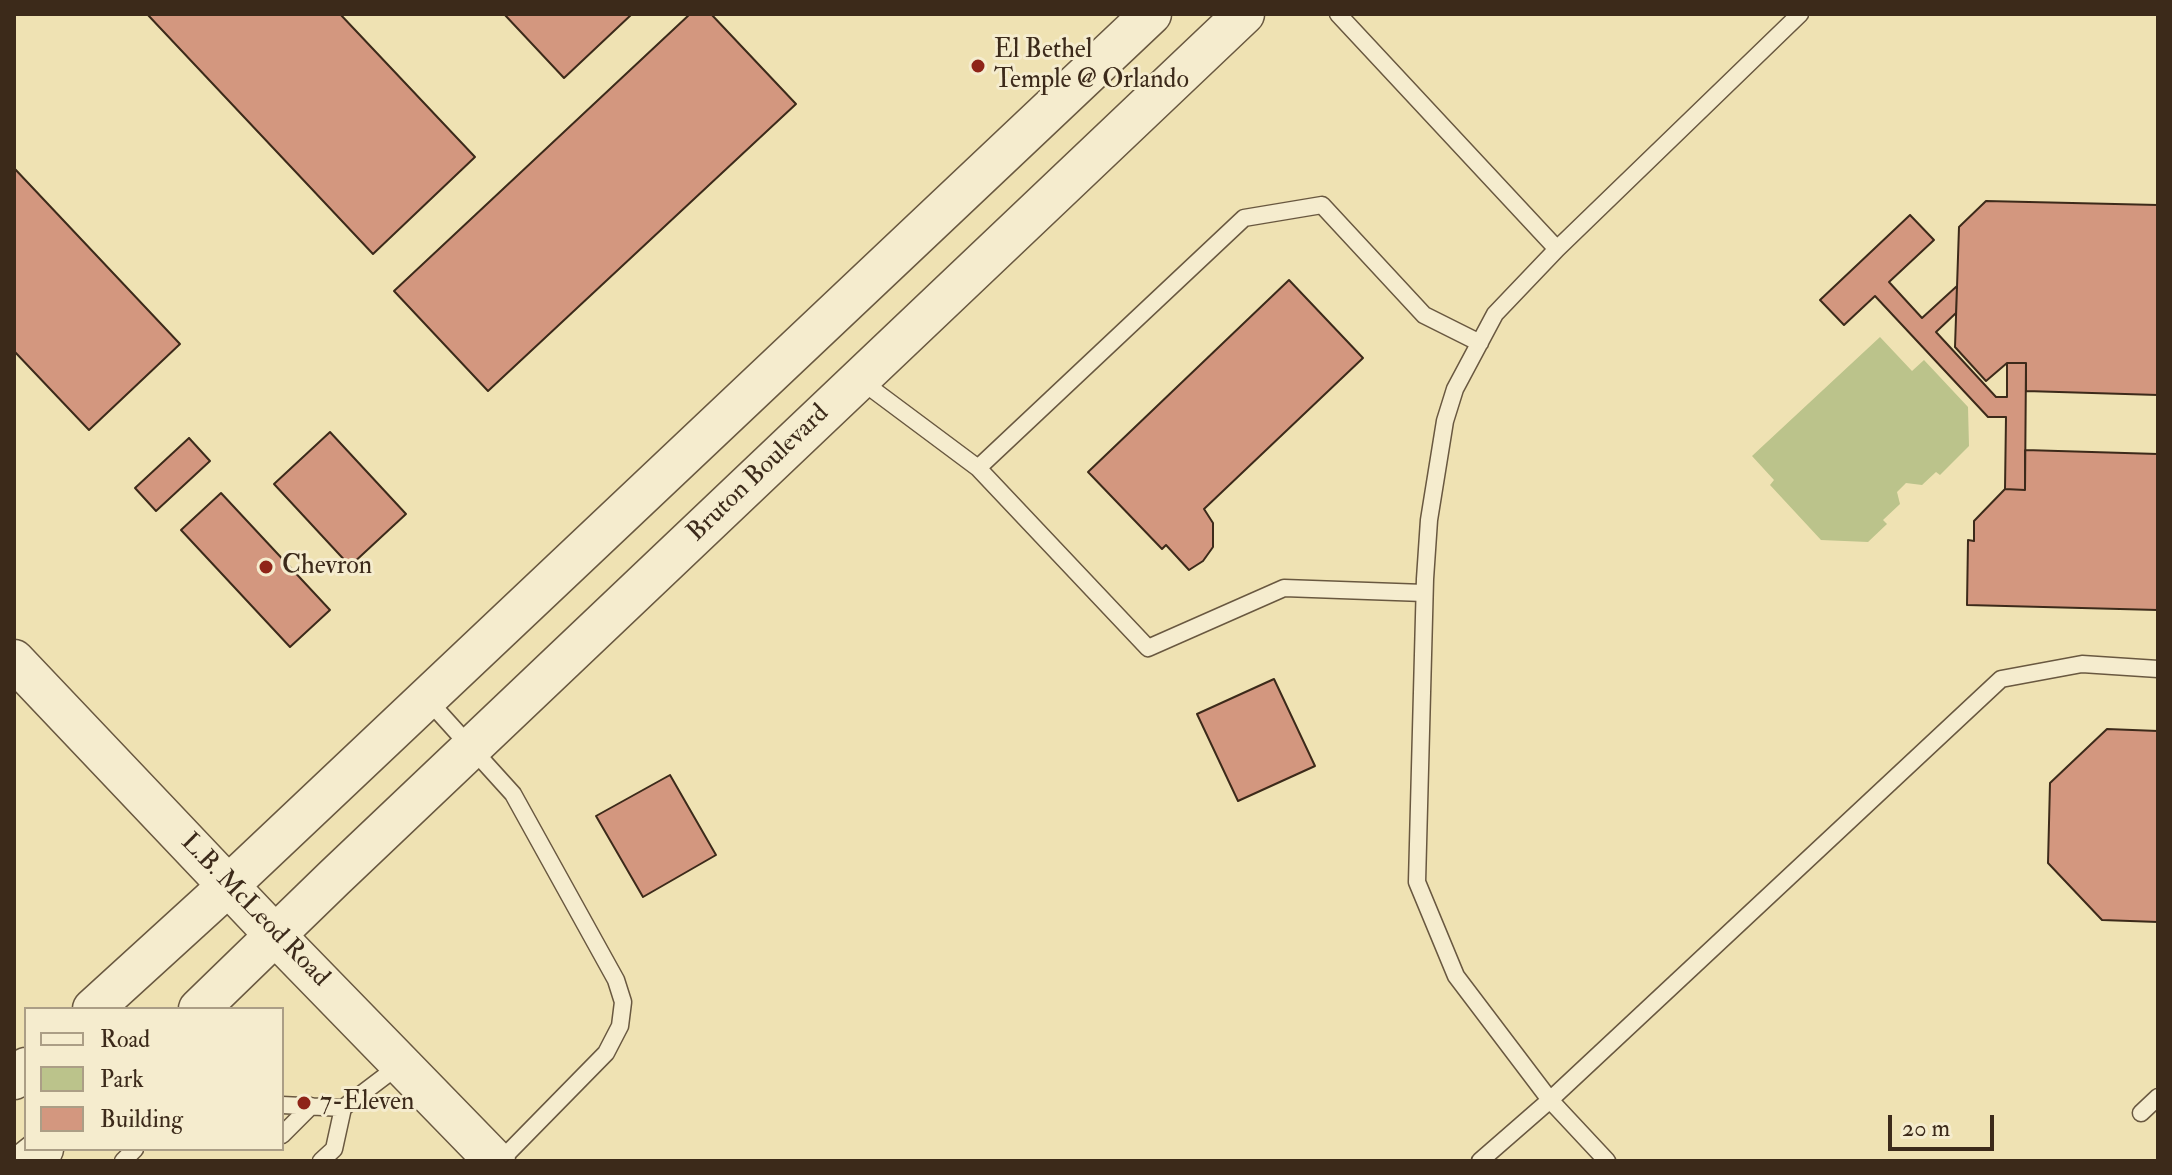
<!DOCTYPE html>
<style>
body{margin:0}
#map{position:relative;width:2172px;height:1175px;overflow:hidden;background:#efe2b3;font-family:"IM FELL Double Pica",serif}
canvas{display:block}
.frame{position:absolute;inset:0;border:16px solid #3c2a1a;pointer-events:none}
.legend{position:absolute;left:24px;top:1007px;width:260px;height:144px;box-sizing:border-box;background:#f5ecce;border:2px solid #ab9e86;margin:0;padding:10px 14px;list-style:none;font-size:24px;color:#3c2a1a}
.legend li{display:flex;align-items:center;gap:16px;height:40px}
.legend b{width:40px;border:2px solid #ab9e86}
.scale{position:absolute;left:1888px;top:1115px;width:106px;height:36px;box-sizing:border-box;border:4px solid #3c2a1a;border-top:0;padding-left:10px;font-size:24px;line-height:28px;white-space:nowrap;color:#3c2a1a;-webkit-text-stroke:6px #f5ecce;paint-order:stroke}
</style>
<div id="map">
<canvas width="2172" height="1175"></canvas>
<div class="frame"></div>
<ul class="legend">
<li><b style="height:10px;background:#f5ecce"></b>Road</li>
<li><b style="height:22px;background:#bbc38b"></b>Park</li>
<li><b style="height:22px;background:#d3977f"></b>Building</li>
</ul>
<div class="scale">20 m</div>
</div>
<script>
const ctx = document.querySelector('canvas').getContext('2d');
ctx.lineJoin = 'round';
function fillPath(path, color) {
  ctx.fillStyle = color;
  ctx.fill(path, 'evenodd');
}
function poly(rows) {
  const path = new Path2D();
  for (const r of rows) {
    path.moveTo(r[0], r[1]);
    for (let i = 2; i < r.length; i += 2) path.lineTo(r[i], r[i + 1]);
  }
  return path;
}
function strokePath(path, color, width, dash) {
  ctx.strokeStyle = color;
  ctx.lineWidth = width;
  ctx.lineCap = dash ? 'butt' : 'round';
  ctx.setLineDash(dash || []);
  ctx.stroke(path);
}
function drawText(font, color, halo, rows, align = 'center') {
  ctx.font = font + ' "IM FELL Double Pica",serif';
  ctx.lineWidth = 6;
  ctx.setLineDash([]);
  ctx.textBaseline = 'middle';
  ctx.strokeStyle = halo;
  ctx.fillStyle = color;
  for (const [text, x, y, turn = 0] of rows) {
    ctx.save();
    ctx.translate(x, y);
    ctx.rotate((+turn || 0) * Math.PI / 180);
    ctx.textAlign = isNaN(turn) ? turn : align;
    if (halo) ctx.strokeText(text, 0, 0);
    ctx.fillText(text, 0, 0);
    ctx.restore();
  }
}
fillPath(poly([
 [1880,337,1912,371,1924,360,1968,407,1969,446,1940,475,1936,472,1922,485,1906,483,1897,492,1900,504,1883,520,1887,524,1868,542,1821,540,1770,485,1774,480,1752,456]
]), '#bbc38b');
const building = poly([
 [147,14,340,14,475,157,373,254,147,14],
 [504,14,632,14,564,78,504,14],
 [690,14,711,14,796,104,488,391,394,291,690,14],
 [14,168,180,344,89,430,14,351,14,168],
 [1986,201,2158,205,2158,395,2026,391,2026,363,2007,363,1986,381,1955,347,1959,227,1986,201],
 [1910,215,1934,240,1889,282,1922,318,1957,286,1956,313,1936,332,1996,397,2007,397,2007,363,2026,363,2025,490,2005,489,2006,417,1988,417,1875,296,1844,325,1820,300,1910,215],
 [1289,280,1363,358,1204,509,1213,523,1213,547,1203,561,1189,570,1166,545,1162,549,1088,472,1289,280],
 [330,432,406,514,350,566,274,484,330,432],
 [189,438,210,461,156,511,135,488,189,438],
 [2025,450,2158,454,2158,610,1967,605,1968,540,1974,541,1974,521,2005,489,2025,490,2025,450],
 [221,493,330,610,290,647,181,530,221,493],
 [1274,679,1315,766,1238,801,1197,714,1274,679],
 [2107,729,2158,731,2158,922,2102,920,2048,863,2050,783,2107,729],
 [670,775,716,855,643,897,596,816,670,775]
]);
fillPath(building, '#d3977f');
strokePath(building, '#3c2a1a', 2);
const service = poly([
 [1338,14,1557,249],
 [860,380,978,468,1148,648,1284,588,1424,593],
 [978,468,1244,218,1322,205,1424,315,1480,343],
 [427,699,513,794,616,980,623,1002,620,1026,606,1053,500,1161],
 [282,1105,343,1108,401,1064],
 [2141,1113,2158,1097],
 [282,1135,311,1106],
 [123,1161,135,1149],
 [321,1161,334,1149,343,1108],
 [1480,1161,1550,1100,2001,679,2082,664,2158,669],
 [1607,1161,1550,1100,1456,976,1417,882,1425,579,1429,520,1445,421,1455,389,1495,314,1557,249,1800,14]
]);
const tertiary = poly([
 [14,660,274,934,495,1161],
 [93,1009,229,885,1151,14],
 [199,1009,334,878,1244,14],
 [14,1079,26,1068],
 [28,1161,43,1149]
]);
strokePath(service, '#695840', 19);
strokePath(tertiary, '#695840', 43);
strokePath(service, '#f5ecce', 16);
strokePath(tertiary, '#f5ecce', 40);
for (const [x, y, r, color] of [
 [978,66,8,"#8f2418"],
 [266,567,8,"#8f2418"],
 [304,1103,8,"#8f2418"]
]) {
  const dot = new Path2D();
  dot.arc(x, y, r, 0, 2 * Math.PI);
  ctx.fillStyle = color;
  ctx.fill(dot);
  strokePath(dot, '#f5ecce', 3);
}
drawText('26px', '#3c2a1a', '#f5ecce', [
 ["El Bethel",994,51],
 ["Temple @ Orlando",994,81],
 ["Chevron",282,567],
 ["7-Eleven",320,1103]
], 'left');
drawText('26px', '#3c2a1a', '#f5ecce', [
 ["Bruton Boulevard",759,474,-44],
 ["L.B. McLeod Road",254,911,46]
]);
</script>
